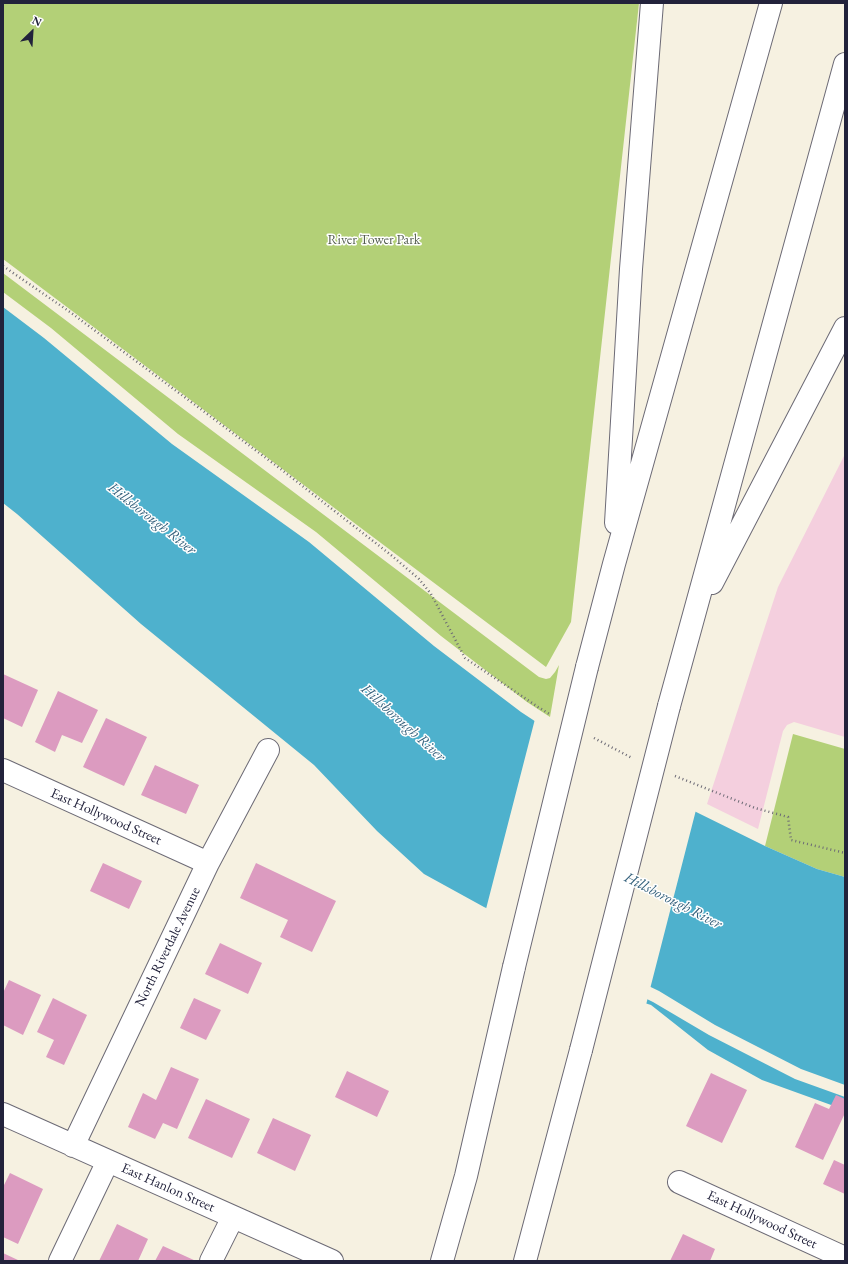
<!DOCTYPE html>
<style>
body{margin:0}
#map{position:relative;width:848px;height:1264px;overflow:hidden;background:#f6f1e1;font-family:"EB Garamond",serif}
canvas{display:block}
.frame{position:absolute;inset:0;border:4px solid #22223b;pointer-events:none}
.north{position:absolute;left:12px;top:12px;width:40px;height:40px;-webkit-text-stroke:3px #fff;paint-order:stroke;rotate:25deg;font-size:11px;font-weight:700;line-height:16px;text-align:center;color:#22223b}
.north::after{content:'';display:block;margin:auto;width:14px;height:18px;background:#22223b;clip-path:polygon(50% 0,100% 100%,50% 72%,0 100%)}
</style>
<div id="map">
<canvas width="848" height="1264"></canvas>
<div class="frame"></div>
<div class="north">N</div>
</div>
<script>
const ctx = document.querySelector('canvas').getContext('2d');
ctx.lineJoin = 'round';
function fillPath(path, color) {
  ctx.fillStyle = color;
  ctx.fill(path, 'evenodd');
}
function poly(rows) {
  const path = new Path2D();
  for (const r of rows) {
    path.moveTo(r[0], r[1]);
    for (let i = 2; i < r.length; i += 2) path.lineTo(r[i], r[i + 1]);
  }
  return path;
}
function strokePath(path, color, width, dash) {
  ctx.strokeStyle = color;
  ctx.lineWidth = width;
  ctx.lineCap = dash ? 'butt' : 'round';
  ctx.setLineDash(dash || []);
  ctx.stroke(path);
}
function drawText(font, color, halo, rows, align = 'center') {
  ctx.font = font + ' "EB Garamond",serif';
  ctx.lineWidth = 3;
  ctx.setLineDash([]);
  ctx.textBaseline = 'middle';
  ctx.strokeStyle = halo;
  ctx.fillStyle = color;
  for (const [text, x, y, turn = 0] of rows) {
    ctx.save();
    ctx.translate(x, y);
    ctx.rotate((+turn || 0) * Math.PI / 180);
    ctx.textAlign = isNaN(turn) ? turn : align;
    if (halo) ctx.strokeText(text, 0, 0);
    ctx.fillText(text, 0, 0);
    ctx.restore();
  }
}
fillPath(poly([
 [845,454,845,737,794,722,787,725,783,731,758,829,707,804,778,587]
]), '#f4cfde');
fillPath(poly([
 [3,3,639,3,571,622,546,667,3,259],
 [3,273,539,677,546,679,550,678,555,672,559,665,550,717,527,702,441,636,316,532,178,434,51,328,3,292],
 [793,734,845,749,845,877,817,869,765,846]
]), '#b3d077');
fillPath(poly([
 [3,307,44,338,172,444,309,542,434,646,521,712,603,766,765,846,817,869,845,877,845,1085,801,1069,715,1025,659,991,484,907,424,874,377,831,314,765,141,624,17,514,3,503],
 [612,982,653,1002,709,1035,795,1079,845,1097,845,1110,762,1080,708,1050,651,1005,609,992]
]), '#4eb1cd');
fillPath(poly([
 [535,719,604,764,696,810,650,989,486,909],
 [611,980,648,997,646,1005,608,994,607,991]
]), '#f6f1e1');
fillPath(poly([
 [3,674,38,690,22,727,3,718],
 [58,691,98,710,82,743,62,735,55,752,35,742],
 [106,718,147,737,124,786,83,767],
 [155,765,199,785,186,814,141,795],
 [103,863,142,881,129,909,90,891],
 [256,863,336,901,312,952,280,937,288,920,240,898],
 [220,943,262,963,248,994,205,974],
 [9,980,41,995,23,1035,3,1025,3,993],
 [53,998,87,1015,64,1065,46,1057,54,1040,37,1032],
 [194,998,221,1010,206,1040,180,1028],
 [171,1067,199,1079,177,1129,163,1123,155,1139,128,1127,143,1093,156,1100],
 [347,1071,389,1091,377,1117,335,1097],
 [711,1073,747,1090,722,1143,686,1126],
 [836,1095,845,1099,845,1113,823,1160,795,1147,815,1103,829,1109],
 [206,1099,250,1119,232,1158,188,1138],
 [273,1118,311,1135,295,1171,257,1153],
 [834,1160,845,1165,845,1194,823,1184],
 [10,1173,43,1189,18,1244,3,1237,3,1187],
 [117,1224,148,1239,138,1261,99,1261],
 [683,1234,715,1249,710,1261,670,1261],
 [163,1246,196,1261,155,1261],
 [3,1253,20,1261,3,1261]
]), '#dc9bc0');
const minor = poly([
 [3,770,208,863],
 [3,1114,332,1261],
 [73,1146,208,863,268,750],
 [679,1182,845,1258],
 [60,1261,108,1161],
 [211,1261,233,1217]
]);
const highway = poly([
 [616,523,631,269,652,3],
 [712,583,845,328],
 [587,667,614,564,771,3],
 [669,706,845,64],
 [442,1261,466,1176,514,967],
 [525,1261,581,1050]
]);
strokePath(minor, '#6c6a75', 24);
strokePath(highway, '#6c6a75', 24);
strokePath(poly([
 [3,266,70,312,202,410,282,470,391,555,419,579,431,594,465,658,538,707,551,715],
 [594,738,632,758],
 [675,776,755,808,788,817,791,840,845,853]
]), '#6c6a75', 2.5, [1, 3]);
strokePath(minor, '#fff', 22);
strokePath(highway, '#fff', 22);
const highwayBridge = poly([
 [514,967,587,667],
 [581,1050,669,706]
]);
strokePath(highwayBridge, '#6c6a75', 24, []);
strokePath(highwayBridge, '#fff', 22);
drawText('14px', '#555f50', '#fff', [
 ["River Tower Park",374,240]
]);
drawText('14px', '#22223b', '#fff', [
 ["East Hollywood Street",106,817,24],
 ["North Riverdale Avenue",168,947,-64],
 ["East Hanlon Street",168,1188,24],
 ["East Hollywood Street",762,1220,25]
]);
drawText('italic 15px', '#36627d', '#fff', [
 ["Hillsborough River",152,519,38],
 ["Hillsborough River",403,723,42],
 ["Hillsborough River",673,901,27]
]);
</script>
